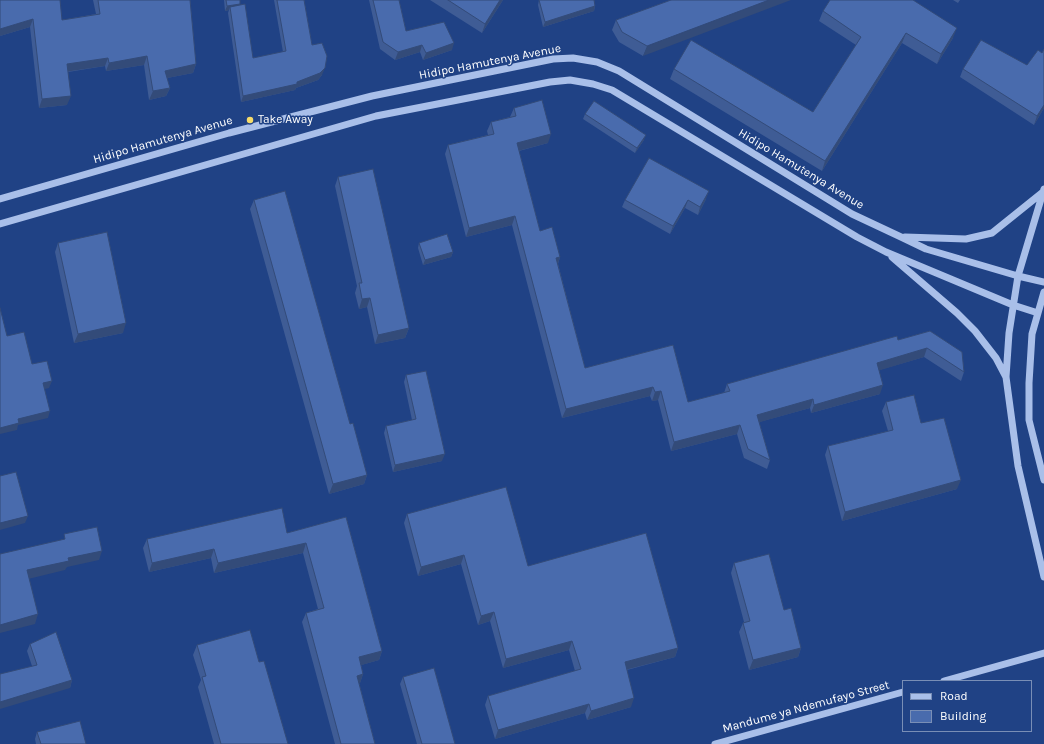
<!DOCTYPE html>
<style>
body{margin:0}
#map{position:relative;width:1044px;height:744px;overflow:hidden;background:#204285;font-family:Karla,sans-serif}
canvas{display:block}
.legend{position:absolute;left:902px;top:680px;width:130px;height:52px;box-sizing:border-box;background:#204285;border:1px solid #798eb6;margin:0;padding:5px 7px;list-style:none;font-size:12px;color:#fff}
.legend li{display:flex;align-items:center;gap:8px;height:20px}
.legend b{width:20px;border:1px solid #798eb6}
</style>
<div id="map">
<canvas width="1044" height="744"></canvas>
<ul class="legend">
<li><b style="height:5px;background:#a9bfe9"></b>Road</li>
<li><b style="height:11px;background:#496bad"></b>Building</li>
</ul>
</div>
<script>
const ctx = document.querySelector('canvas').getContext('2d');
ctx.lineJoin = 'round';
function poly(rows) {
  const path = new Path2D();
  for (const r of rows) {
    path.moveTo(r[0], r[1]);
    for (let i = 2; i < r.length; i += 2) path.lineTo(r[i], r[i + 1]);
  }
  return path;
}
function strokePath(path, color, width, dash) {
  ctx.strokeStyle = color;
  ctx.lineWidth = width;
  ctx.lineCap = dash ? 'butt' : 'round';
  ctx.setLineDash(dash || []);
  ctx.stroke(path);
}
function fillPath(path, color) {
  ctx.fillStyle = color;
  ctx.fill(path, 'evenodd');
}
function drawText(font, color, halo, rows, align = 'center') {
  ctx.font = font + ' Karla,sans-serif';
  ctx.lineWidth = 3;
  ctx.setLineDash([]);
  ctx.textBaseline = 'middle';
  ctx.strokeStyle = halo;
  ctx.fillStyle = color;
  for (const [text, x, y, turn = 0] of rows) {
    ctx.save();
    ctx.translate(x, y);
    ctx.rotate((+turn || 0) * Math.PI / 180);
    ctx.textAlign = isNaN(turn) ? turn : align;
    if (halo) ctx.strokeText(text, 0, 0);
    ctx.fillText(text, 0, 0);
    ctx.restore();
  }
}
strokePath(poly([
 [1044,189,1018,276,1009,333,1006,377,1018,466,1044,577],
 [0,199,229,133,372,96,553,59,573,58,597,62,619,71,852,214,901,237,926,249,1018,276,1044,282],
 [0,224,376,116,550,82,570,80,593,84,612,90,857,237,886,252,1013,305,1038,313],
 [905,237,966,239,992,233,1043,192],
 [892,257,957,313,975,331,996,358,1006,377],
 [1044,292,1032,334,1029,383,1029,420,1044,480],
 [944,681,1044,653],
 [715,744,903,692]
]), '#a9bfe9', 7);
fillPath(poly([
 [0,0,62,20,96,14,93,0,190,0,196,64,193,73,167,78,170,88,166,96,149,100,144,65,106,71,105,66,68,72,67,105,39,108,30,27,0,36],
 [224,0,240,0,240,5,253,58,283,52,274,0,304,0,312,45,322,75,318,80,296,88,295,90,241,102,228,13,229,10,225,11],
 [369,0,399,0,406,31,452,50,423,60,420,52,395,60,380,49],
 [430,0,503,0,482,33],
 [539,0,595,6,594,11,543,27,538,5],
 [671,0,643,56,619,42,612,30,616,20],
 [953,0,960,0,958,3],
 [823,11,953,38,937,64,902,43,822,171,670,79,674,69,813,112,856,45,819,21],
 [963,69,1044,108,1034,125,960,77],
 [514,108,548,143,519,151,540,231,560,257,558,264,585,368,673,345,688,402,724,393,727,384,898,340,930,331,964,372,961,381,924,357,879,370,880,394,811,413,810,408,759,422,770,460,767,469,744,458,737,434,671,451,658,400,652,401,650,396,562,418,512,225,466,237,445,154,448,145,488,135,487,131,491,122,510,117],
 [585,114,644,140,635,153,583,119],
 [338,177,409,328,405,338,375,344,367,307,359,309,355,293,357,286,335,186],
 [706,199,698,215,685,208,670,234,622,207,625,200],
 [254,200,350,424,367,475,364,484,329,494,250,209],
 [58,243,123,333,74,343,55,252],
 [419,243,453,252,451,257,423,265,418,248],
 [406,375,442,461,393,472,384,433,386,426,412,420,404,382],
 [886,402,921,423,957,489,842,521,825,455,828,446,888,431,882,411],
 [407,514,528,566,678,648,675,657,627,670,631,707,587,720,585,713,495,739,485,705,488,696,575,671,569,650,503,668,490,621,478,625,461,564,418,576,404,523],
 [346,517,382,651,379,660,361,665,363,674,360,683,359,683,375,744,335,744,302,622,306,613,318,609,303,553,214,573,211,558,149,572,143,548,147,539,287,533],
 [734,563,784,610,801,648,798,657,749,670,739,632,743,623,744,622,731,573],
 [30,644,72,680,70,688,32,666,27,651],
 [197,645,259,662,288,744,214,744,198,687,201,680,193,655],
 [403,677,455,744,417,744,400,684],
 [37,732,86,744,36,744,35,739]
]), '#3f5c95');
fillPath(poly([
 [500,0,503,0,482,33,485,24],
 [769,0,791,0,643,56,647,46],
 [240,4,238,9,230,7,229,10,225,11,227,6],
 [595,6,594,11,543,27,545,22],
 [33,19,30,27,0,36,0,29],
 [957,28,953,38,937,64,941,54],
 [906,33,902,43,822,171,825,161],
 [454,43,452,50,423,60,426,53],
 [422,45,420,52,395,60,398,52],
 [147,56,144,65,106,71,109,63],
 [108,58,105,66,64,72,67,64],
 [196,64,193,73,162,79,165,71],
 [325,68,322,75,318,80,296,88,295,90,241,102,243,96,297,82],
 [170,88,166,96,149,100,153,91],
 [71,96,67,105,39,108,42,99],
 [1044,105,1044,108,1034,125,1037,116],
 [551,134,548,143,514,152,517,143],
 [646,135,644,140,635,153,637,148],
 [709,191,706,199,698,215,700,207],
 [688,200,685,208,670,234,673,226],
 [515,216,512,225,466,237,469,228],
 [453,252,451,257,423,265,425,260],
 [560,257,557,266,556,258],
 [370,298,367,307,359,309,362,299],
 [126,323,123,333,74,343,78,334],
 [409,328,405,338,375,344,378,335],
 [927,348,924,357,874,372,877,363],
 [52,381,49,388,41,390,43,383],
 [883,385,880,394,811,413,814,405],
 [653,387,650,396,562,418,566,409],
 [661,391,658,400,652,401,655,392],
 [813,399,810,408,753,424,757,415],
 [50,411,48,418,18,425,17,430,0,434,0,428,18,419],
 [740,425,737,434,671,451,674,442],
 [445,454,442,461,393,472,395,465],
 [367,475,364,484,329,494,333,484],
 [961,480,957,489,842,521,845,512],
 [28,516,25,523,0,530,0,523],
 [306,543,303,553,214,573,218,563],
 [214,549,211,558,149,572,152,563],
 [102,551,99,560,67,567,65,570,24,580,27,570,68,558],
 [464,555,461,564,418,576,421,567],
 [494,612,490,621,478,625,481,616],
 [38,614,35,624,0,633,0,625],
 [572,641,569,650,503,668,506,659],
 [678,648,675,657,621,671,625,662],
 [801,648,798,657,749,670,753,660],
 [382,651,379,660,355,667,359,657],
 [363,674,360,683,353,685,357,676],
 [72,680,70,688,0,709,0,702],
 [634,698,631,707,587,720,591,711],
 [589,704,585,713,495,739,498,730]
]), '#334b79');
const building = poly([
 [0,0,60,0,62,20,100,14,98,0,190,0,196,64,165,71,170,88,153,91,147,56,109,63,108,58,67,64,71,96,42,99,33,19,0,29,0,0],
 [226,0,240,0,240,4,227,6,226,0],
 [277,0,304,0,312,45,322,43,327,56,325,68,320,73,297,82,297,84,243,96,230,7,245,4,253,58,286,51,277,0],
 [373,0,399,0,406,31,444,22,454,43,426,53,422,45,398,52,383,42,373,0],
 [448,0,500,0,485,24,448,0],
 [539,0,594,0,595,6,545,22,539,0],
 [671,0,769,0,647,46,622,32,616,20,671,0],
 [830,0,913,0,957,28,941,54,906,33,825,161,674,69,691,40,813,112,861,37,823,11,830,0],
 [981,40,1027,65,1038,50,1042,53,1044,49,1044,105,1037,116,963,69,981,40],
 [542,100,551,134,517,143,540,231,552,227,560,257,556,258,585,368,673,345,688,402,730,391,727,384,897,336,898,340,930,331,962,352,964,372,927,348,877,363,883,385,814,405,813,399,757,415,770,460,748,449,740,425,674,442,661,391,655,392,653,387,566,409,515,216,469,228,448,145,494,134,491,122,516,116,514,108,542,100],
 [594,101,646,135,637,148,585,114,594,101],
 [649,158,709,191,700,207,688,200,673,226,625,200,649,158],
 [373,169,409,328,378,335,370,298,362,299,359,283,362,283,338,177,373,169],
 [285,191,350,424,353,423,367,475,333,484,254,200,285,191],
 [107,232,126,323,78,334,58,243,107,232],
 [447,234,453,252,425,260,419,243,447,234],
 [0,308,7,336,24,332,32,364,47,361,52,381,43,383,50,411,18,419,19,423,0,428,0,308],
 [426,371,445,454,395,465,386,426,416,419,406,375,426,371],
 [914,395,921,423,944,418,961,480,845,512,828,446,893,430,886,402,914,395],
 [16,472,28,516,0,523,0,476,16,472],
 [506,487,528,566,646,533,678,648,625,662,634,698,591,711,589,704,498,730,488,696,581,669,572,641,506,659,494,612,481,616,464,555,421,567,407,514,506,487],
 [282,508,287,533,346,517,382,651,359,657,363,674,357,676,375,744,341,744,306,613,324,608,306,543,218,563,214,549,152,563,147,539,282,508],
 [97,527,102,551,68,558,69,561,27,570,38,614,0,625,0,554,65,539,64,534,97,527],
 [769,554,784,610,791,608,801,648,753,660,743,623,750,621,734,563,769,554],
 [250,630,259,662,264,661,288,744,221,744,202,677,206,676,197,645,250,630],
 [56,632,72,680,0,702,0,674,37,665,30,644,56,632],
 [434,668,455,744,422,744,403,677,434,668],
 [80,721,86,744,41,744,37,732,80,721]
]);
fillPath(building, '#496bad');
strokePath(building, '#334b79', 1);
for (const [x, y, r, color] of [
 [250,120,4,"#f6dc6a"]
]) {
  const dot = new Path2D();
  dot.arc(x, y, r, 0, 2 * Math.PI);
  ctx.fillStyle = color;
  ctx.fill(dot);
  strokePath(dot, '#204285', 1.5);
}
drawText('12px', '#fff', '#204285', [
 ["Hidipo Hamutenya Avenue",490,62,-11],
 ["Hidipo Hamutenya Avenue",163,140,-16],
 ["Hidipo Hamutenya Avenue",801,169,31],
 ["Mandume ya Ndemufayo Street",806,707,-15]
]);
drawText('12px', '#fff', '#204285', [
 ["Take Away",258,120]
], 'left');
</script>
